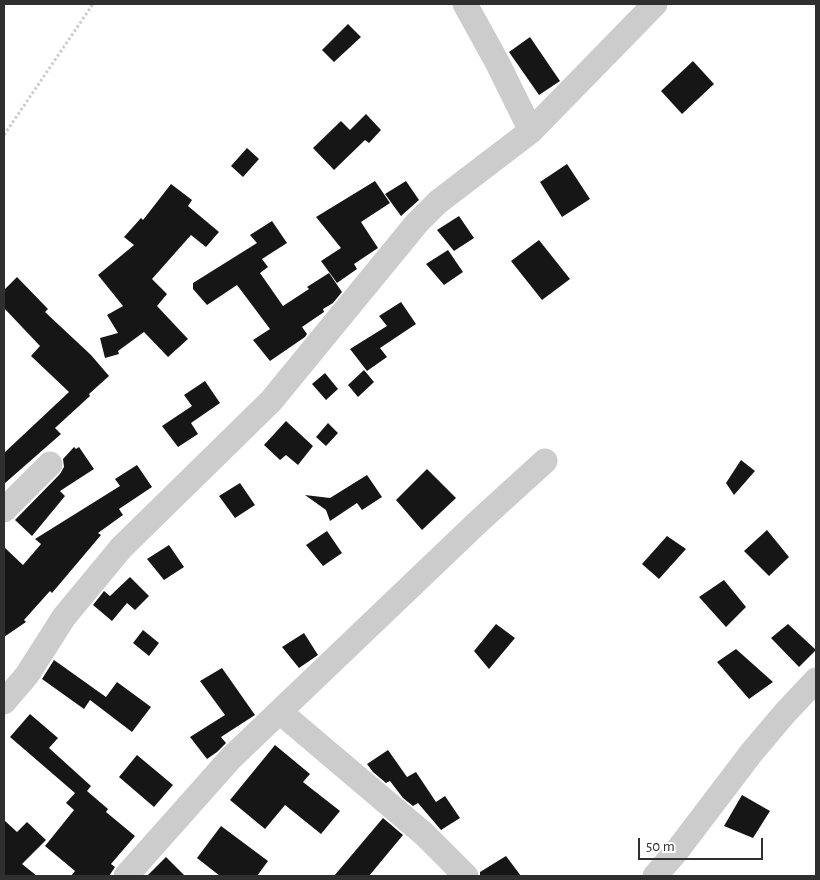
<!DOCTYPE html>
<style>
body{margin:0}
#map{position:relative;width:820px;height:880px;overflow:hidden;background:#fff;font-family:"Alegreya Sans",sans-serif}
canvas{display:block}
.frame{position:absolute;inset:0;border:5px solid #2f2f2f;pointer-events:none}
.scale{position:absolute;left:638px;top:838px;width:125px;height:22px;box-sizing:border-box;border:2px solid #2f2f2f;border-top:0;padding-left:6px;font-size:15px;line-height:18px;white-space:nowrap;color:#2f2f2f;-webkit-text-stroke:4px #fff;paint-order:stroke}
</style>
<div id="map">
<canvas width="820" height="880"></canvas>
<div class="frame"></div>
<div class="scale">50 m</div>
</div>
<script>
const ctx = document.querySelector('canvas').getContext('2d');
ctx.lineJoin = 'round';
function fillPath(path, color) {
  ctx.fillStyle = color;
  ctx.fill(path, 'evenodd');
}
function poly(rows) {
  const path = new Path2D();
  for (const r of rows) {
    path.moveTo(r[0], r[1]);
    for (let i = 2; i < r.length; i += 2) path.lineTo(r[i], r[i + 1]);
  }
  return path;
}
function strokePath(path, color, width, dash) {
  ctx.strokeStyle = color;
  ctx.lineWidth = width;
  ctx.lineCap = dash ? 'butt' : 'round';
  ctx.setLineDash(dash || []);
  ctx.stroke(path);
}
fillPath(poly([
 [348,24,361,37,334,62,322,50],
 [530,37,560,81,539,95,509,52],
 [693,61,714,84,682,114,661,91],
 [366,114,381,130,369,143,365,140,334,170,313,148,341,121,350,130],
 [247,148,259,159,243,177,231,166],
 [567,164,590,199,562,217,540,182],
 [375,181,390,203,361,222,378,248,354,264,357,269,337,283,321,261,341,248,316,217],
 [406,181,419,200,401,216,385,194],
 [171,184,192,200,188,206,219,232,206,247,191,235,152,279,167,294,157,306,188,339,168,357,144,332,118,351,119,354,105,358,100,338,118,333,107,315,123,306,98,275,134,245,124,237,141,218,143,220],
 [459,216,474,238,454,251,437,230],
 [272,221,287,243,262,259,268,267,260,273,283,306,309,289,307,287,329,273,342,292,333,303,323,309,324,312,302,327,307,334,305,337,270,361,253,340,270,329,237,285,207,305,193,289,193,283,257,243,250,235],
 [539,240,570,279,542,300,511,261],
 [448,250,463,272,444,285,426,264],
 [17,277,48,309,45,312,91,355,109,376,89,394,90,396,55,428,61,434,4,484,4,453,69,392,31,356,40,346,4,308,4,290],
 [401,302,416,324,380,348,387,357,367,371,350,349,387,326,379,316],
 [364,370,374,382,358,397,348,385],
 [325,373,338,389,326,400,312,384],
 [205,381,220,403,191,423,198,434,178,447,162,426,192,406,184,395],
 [286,421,313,446,298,465,286,455,280,460,264,445],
 [328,423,338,433,326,446,316,437],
 [74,447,76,449,79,447,94,469,60,491,65,496,32,536,15,520,60,474,64,467,63,459],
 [741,460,755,471,734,495,726,483],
 [137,465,152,487,119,509,123,515,98,533,101,535,52,593,50,591,24,620,26,622,4,637,4,547,23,565,41,544,35,539,120,486,115,479],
 [427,469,456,498,422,530,396,500],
 [367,475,382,497,362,510,357,503,330,521,326,510,305,495,330,498],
 [240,483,255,505,235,518,219,496],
 [767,530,789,557,769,576,744,551],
 [327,531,342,553,323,566,306,545],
 [667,536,686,549,659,579,642,564],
 [169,545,184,567,164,580,147,559],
 [130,577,149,596,135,610,127,603,112,621,93,605,104,591,110,596],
 [724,580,746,607,726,627,699,597],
 [496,624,515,638,489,669,474,651],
 [788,624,816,650,799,667,771,638],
 [143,630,159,643,149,656,133,643],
 [304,633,318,655,299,668,282,647],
 [736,649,773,682,749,699,717,662],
 [54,660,106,697,117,682,151,707,132,732,90,700,84,709,42,679],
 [222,668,255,715,221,737,226,743,217,752,207,759,190,737,225,715,200,681],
 [30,714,58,738,49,748,91,786,87,791,108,809,106,812,135,836,111,864,115,867,109,876,71,876,75,871,45,846,74,810,66,803,75,793,10,737],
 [275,745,310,774,303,782,340,811,321,834,285,805,265,829,230,800],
 [388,750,407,777,416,772,436,802,445,796,460,818,441,830,418,803,413,806,403,798,390,781,386,783,373,772,367,764],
 [137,755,173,785,154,807,119,777],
 [742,795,770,811,753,838,724,826],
 [383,818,403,835,369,876,334,876],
 [4,820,17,832,27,822,46,840,22,864,37,876,4,876],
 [221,826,268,861,257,876,220,876,197,858],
 [506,856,521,876,480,876,480,872],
 [166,857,185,876,147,876]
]), '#161616');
strokePath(poly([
 [4,135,93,4]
]), '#ccc', 3, [2.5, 2.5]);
strokePath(poly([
 [465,4,497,62,531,131],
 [4,510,50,464],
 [4,702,27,675,64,617,121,548,271,401,417,223,438,202,531,131,655,4],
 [280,712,424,834,466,876],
 [126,876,231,758,478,522,545,461],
 [655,876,676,852,752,752,785,713,816,680]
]), '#ccc', 25);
</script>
